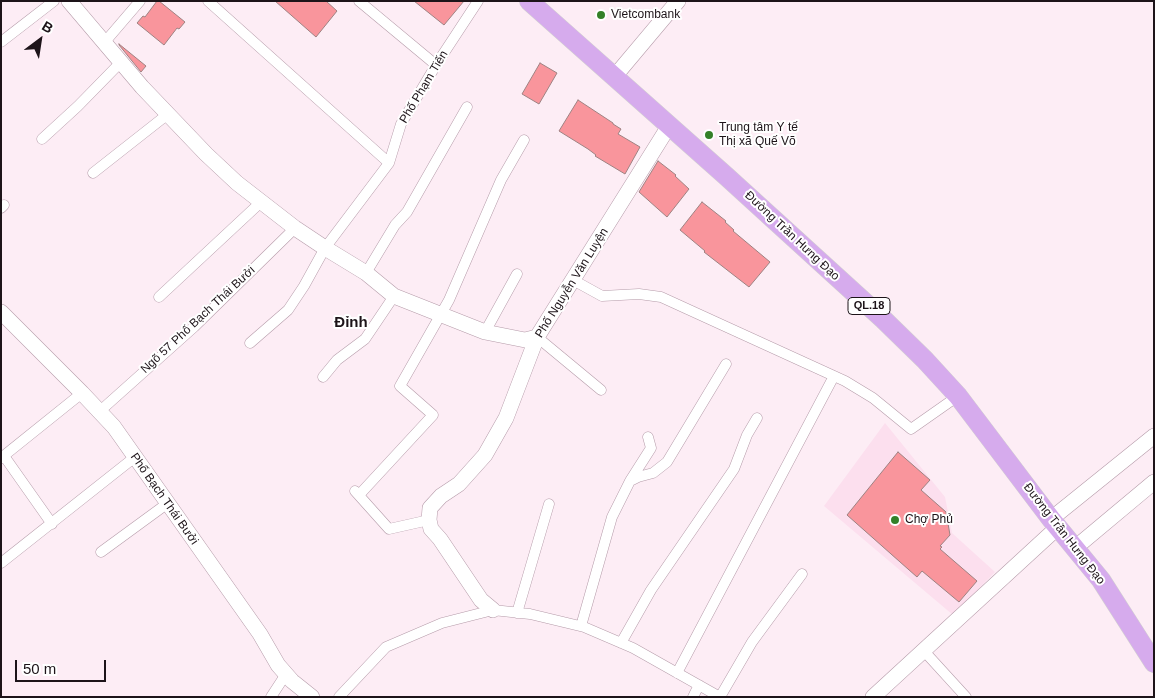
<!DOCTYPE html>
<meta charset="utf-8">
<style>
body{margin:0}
#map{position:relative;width:1155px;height:698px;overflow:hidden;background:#fdedf5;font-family:Helvetica,sans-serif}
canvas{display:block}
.frame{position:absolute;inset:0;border:2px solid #1d1419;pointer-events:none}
.north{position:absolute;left:15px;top:15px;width:50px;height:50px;-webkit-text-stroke:4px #fff;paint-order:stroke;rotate:31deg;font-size:14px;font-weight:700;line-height:20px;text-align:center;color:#1d1419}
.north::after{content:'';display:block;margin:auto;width:18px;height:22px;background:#1d1419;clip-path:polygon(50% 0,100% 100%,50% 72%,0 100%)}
.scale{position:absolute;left:15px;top:660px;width:91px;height:22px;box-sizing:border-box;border:2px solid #1d1419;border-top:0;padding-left:6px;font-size:15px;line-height:18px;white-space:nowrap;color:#1d1419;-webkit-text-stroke:4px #fff;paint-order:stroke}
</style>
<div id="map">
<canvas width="1155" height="698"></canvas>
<div class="frame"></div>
<div class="north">B</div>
<div class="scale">50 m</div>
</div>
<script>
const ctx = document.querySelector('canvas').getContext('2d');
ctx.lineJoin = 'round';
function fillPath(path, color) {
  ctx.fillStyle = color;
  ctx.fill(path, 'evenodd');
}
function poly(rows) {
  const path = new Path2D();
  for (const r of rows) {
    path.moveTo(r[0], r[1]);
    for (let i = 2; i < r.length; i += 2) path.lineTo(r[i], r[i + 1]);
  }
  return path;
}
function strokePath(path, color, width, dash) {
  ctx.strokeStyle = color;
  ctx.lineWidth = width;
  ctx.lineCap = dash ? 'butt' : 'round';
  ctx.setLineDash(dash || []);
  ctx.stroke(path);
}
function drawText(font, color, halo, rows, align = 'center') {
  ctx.font = font + ' Helvetica,sans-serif';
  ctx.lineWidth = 4;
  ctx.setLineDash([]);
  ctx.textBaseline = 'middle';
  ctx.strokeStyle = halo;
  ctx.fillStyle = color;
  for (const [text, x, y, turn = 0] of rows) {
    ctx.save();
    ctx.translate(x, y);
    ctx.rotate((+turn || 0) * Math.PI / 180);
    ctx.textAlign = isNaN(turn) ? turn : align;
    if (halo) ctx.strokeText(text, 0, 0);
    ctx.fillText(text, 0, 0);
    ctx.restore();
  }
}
fillPath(poly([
 [885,423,945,497,952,533,995,572,953,615,824,506]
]), '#fcdfee');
const building = poly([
 [157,1,159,1,185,22,179,29,177,28,164,45,137,23,143,16,145,17,157,1],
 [275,1,326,1,337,11,316,37,275,1],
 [414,1,464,1,444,25,414,1],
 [119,44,146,66,141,72,119,45,119,44],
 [540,63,557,73,539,104,522,94,540,63],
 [578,100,613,123,613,124,621,129,618,134,640,147,625,174,595,156,596,155,588,149,559,131,578,100],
 [658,161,676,175,675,176,689,189,667,217,639,192,658,161],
 [702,202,726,221,725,222,734,230,733,231,770,262,749,287,704,252,705,251,680,230,702,202],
 [898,452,930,480,921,490,946,512,950,535,940,546,942,547,940,549,977,581,959,602,922,571,917,577,847,515,898,452]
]);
fillPath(building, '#f9959c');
strokePath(building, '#9e8282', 1);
const street = poly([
 [208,1,389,163],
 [359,1,436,65],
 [1,42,54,1],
 [104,43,140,1],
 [42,139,78,106,121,62],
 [93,173,168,114],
 [1,208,4,205],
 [366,273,395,225,407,212,467,107],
 [573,280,602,296,639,294,661,297,845,381,873,398,911,429,958,396],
 [159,297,261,202],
 [485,332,517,274],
 [537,337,601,390],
 [250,343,288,310,304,286,325,248,389,163,401,124,436,65,478,1],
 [323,377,337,360,365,339,394,296],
 [100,411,194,327,295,228],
 [4,456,52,524],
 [1,458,82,393],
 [630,481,651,448,648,437],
 [355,491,389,529,429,520],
 [359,495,433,415,400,386,449,300,501,180,524,140],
 [101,552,168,503],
 [1,563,135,457],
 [517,613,549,504],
 [581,626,612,517,630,481,638,477,653,473,667,462,726,364],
 [621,643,651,590,734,469,747,435,757,418],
 [924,651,966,697],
 [677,673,834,376],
 [271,697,286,674],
 [339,697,386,647,442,623,493,610,530,614,584,627,633,648,720,697],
 [693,697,699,685],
 [720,697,752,642,802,574]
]);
const secondary = poly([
 [69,1,142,87,206,154,237,183,295,228,325,248,366,273,394,296,485,332,525,340,537,337],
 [615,76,678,1],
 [1,312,82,393,114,427,260,634,278,665,292,681,312,697],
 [1051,519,1154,436],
 [1075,548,1154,482],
 [493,610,481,600,440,539,431,529,429,520,430,508,441,496,459,484,485,455,506,418,537,337,669,126],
 [873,697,1058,527]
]);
const highway = poly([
 [529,1,726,176,883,319,925,360,958,396,1051,519,1101,580,1154,663]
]);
strokePath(street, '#b59ba9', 11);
strokePath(secondary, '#b59ba9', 16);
strokePath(highway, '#d2d0d1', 20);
strokePath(street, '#fff', 10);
strokePath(secondary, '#fff', 15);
strokePath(highway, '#d6abed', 19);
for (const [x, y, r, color] of [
 [601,15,5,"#348028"],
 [709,135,5,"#348028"],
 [895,520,5,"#348028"]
]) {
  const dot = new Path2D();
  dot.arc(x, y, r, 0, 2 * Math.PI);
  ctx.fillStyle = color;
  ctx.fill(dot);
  strokePath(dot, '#fff', 2);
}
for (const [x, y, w] of [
 [869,306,42]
]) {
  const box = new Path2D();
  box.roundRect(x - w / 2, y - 8.5, w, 17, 4);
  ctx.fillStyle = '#fff';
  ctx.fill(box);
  strokePath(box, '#1d1419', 1);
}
drawText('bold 11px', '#1d1419', null, [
 ["QL.18",869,306]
]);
drawText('12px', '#1d1419', '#fff', [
 ["Vietcombank",611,15],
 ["Trung tâm Y tế",719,128],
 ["Thị xã Quế Võ",719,142],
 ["Chợ Phủ",905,520]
], 'left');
drawText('12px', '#1d1419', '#fff', [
 ["Phố Phạm Tiến",424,87,-59],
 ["Đường Trần Hưng Đạo",792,236,43],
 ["Phố Nguyễn Văn Luyện",572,283,-58],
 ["Ngõ 57 Phố Bạch Thái Bưởi",198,320,-43],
 ["Phố Bạch Thái Bưởi",164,499,55],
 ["Đường Trần Hưng Đạo",1064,534,52]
]);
drawText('bold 15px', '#1d1419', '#fff', [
 ["Đỉnh",351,323]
]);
</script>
